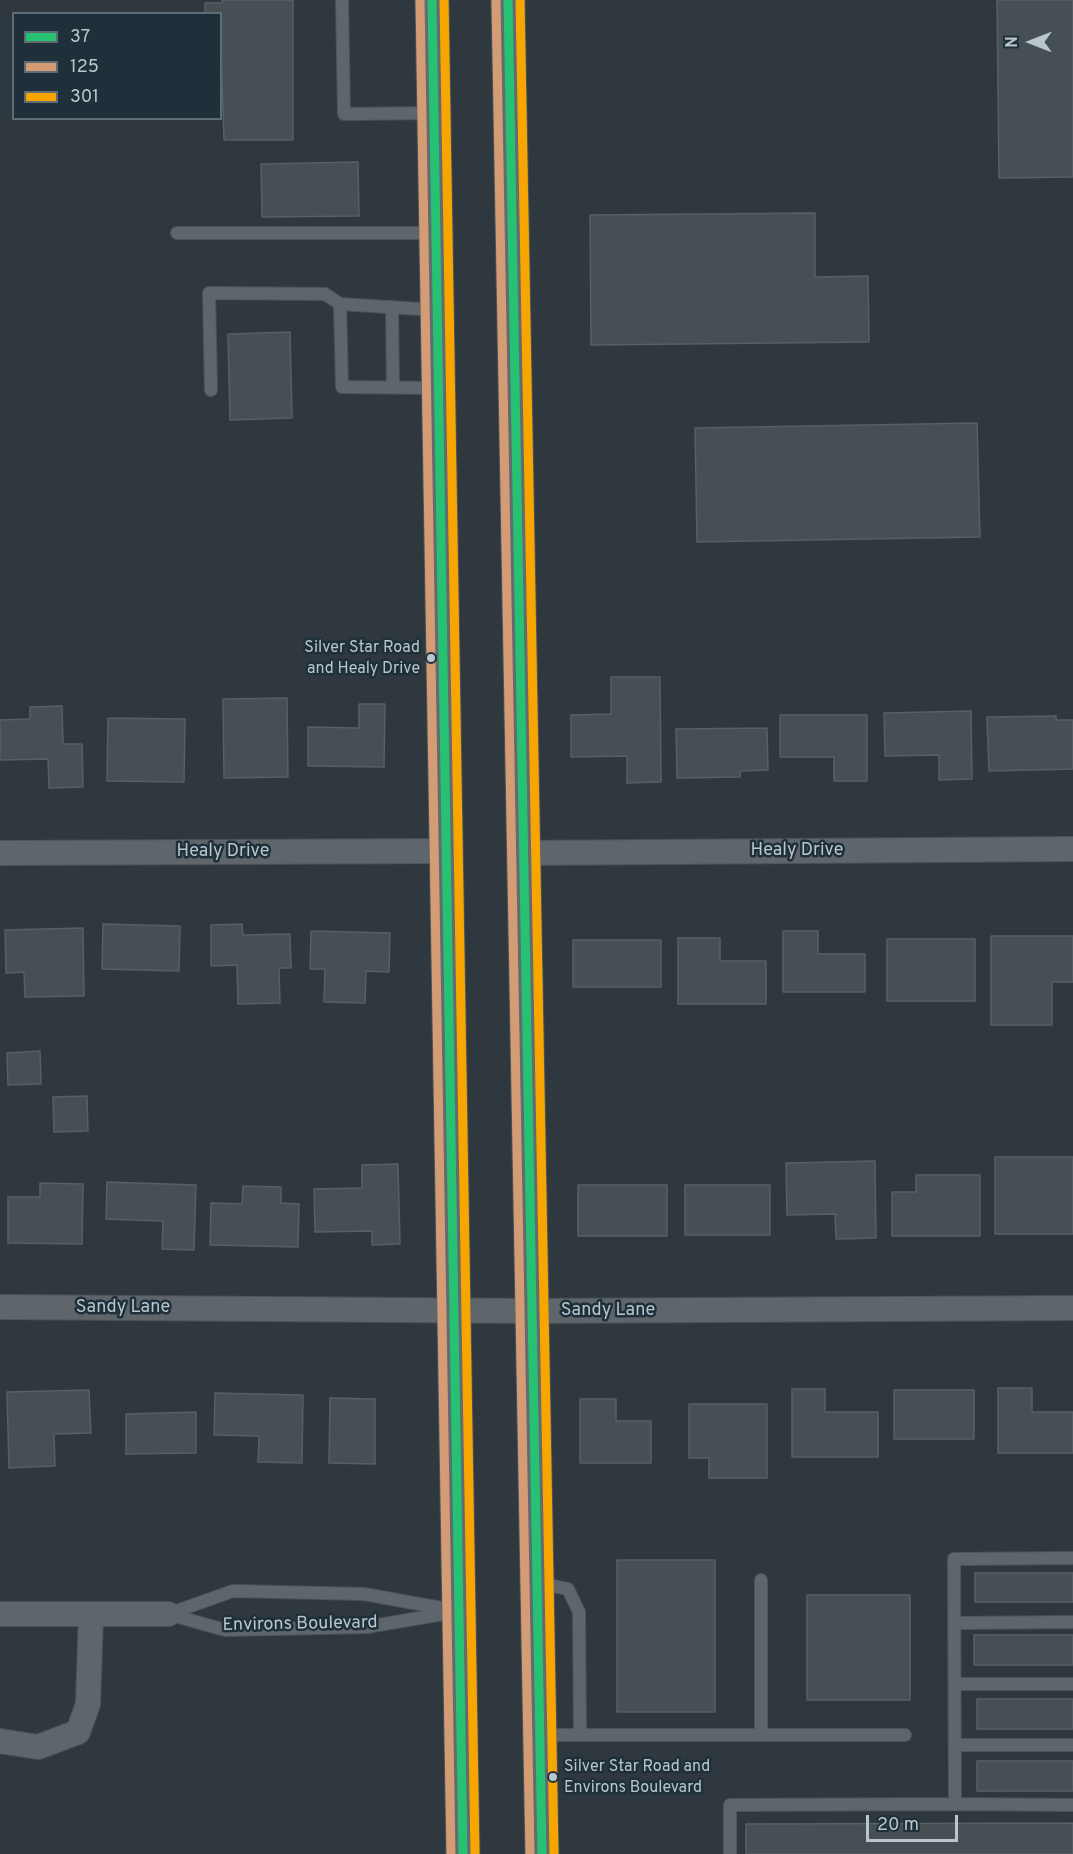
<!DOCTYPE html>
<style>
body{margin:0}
#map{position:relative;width:1073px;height:1854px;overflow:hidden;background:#2e383e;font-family:Overpass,sans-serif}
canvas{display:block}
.legend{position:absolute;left:12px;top:12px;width:210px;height:108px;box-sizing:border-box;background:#20303a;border:2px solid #5d6c75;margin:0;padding:8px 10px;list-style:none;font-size:18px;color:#b9c6ce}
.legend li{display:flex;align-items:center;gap:12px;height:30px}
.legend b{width:30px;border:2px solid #5d6c75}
.north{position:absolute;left:1001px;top:12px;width:60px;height:60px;-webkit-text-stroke:4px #20303a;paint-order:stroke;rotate:270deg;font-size:16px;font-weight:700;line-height:24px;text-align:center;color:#b9c6ce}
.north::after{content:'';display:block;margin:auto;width:21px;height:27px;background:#b9c6ce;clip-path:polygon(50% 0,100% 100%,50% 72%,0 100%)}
.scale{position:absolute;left:866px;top:1815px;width:92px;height:27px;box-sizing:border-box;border:3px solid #b9c6ce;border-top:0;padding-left:8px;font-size:18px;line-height:21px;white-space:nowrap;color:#b9c6ce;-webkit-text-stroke:4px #20303a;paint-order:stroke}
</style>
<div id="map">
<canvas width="1073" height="1854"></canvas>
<ul class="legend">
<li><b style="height:8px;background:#26c172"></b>37</li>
<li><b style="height:8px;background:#d39c74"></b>125</li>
<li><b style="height:8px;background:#f7a600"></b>301</li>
</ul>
<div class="north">N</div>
<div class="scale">20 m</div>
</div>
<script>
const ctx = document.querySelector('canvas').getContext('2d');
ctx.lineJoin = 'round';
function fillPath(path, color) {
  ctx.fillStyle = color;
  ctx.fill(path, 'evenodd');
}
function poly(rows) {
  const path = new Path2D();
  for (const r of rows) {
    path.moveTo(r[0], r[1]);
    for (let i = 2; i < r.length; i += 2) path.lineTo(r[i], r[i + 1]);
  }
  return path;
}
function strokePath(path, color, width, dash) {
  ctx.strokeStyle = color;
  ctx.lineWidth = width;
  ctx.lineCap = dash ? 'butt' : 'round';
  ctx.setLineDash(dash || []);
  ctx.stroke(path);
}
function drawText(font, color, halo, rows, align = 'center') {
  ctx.font = font + ' Overpass,sans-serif';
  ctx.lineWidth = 5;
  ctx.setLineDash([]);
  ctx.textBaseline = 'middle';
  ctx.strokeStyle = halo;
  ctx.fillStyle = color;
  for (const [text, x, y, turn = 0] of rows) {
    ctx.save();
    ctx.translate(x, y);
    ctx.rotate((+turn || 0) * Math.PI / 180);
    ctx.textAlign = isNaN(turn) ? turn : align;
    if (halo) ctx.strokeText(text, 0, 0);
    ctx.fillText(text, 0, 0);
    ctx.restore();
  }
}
const building = poly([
 [222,0,293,0,293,140,224,140,220,14,205,14,205,3,222,3,222,0],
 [997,0,1073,0,1073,177,999,178,997,0],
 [358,162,359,216,262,217,261,164,358,162],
 [815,213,815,277,868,276,869,342,591,345,590,215,815,213],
 [290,332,292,418,230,420,228,334,290,332],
 [977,423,980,537,697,542,695,428,977,423],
 [611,677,660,677,661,782,627,783,627,756,571,757,571,715,611,714,611,677],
 [287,698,288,777,224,778,223,699,287,698],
 [359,704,385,704,384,767,308,766,308,727,359,728,359,704],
 [62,706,63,744,82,744,83,787,49,788,48,759,0,760,0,720,30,719,30,707,62,706],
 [971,711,972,779,939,780,939,755,885,756,884,713,971,711],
 [780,715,867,715,867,781,834,781,834,757,780,757,780,715],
 [1056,716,1056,720,1073,720,1073,769,989,771,987,717,1056,716],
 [108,718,185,719,184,782,107,781,108,718],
 [767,728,768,770,740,771,740,777,677,778,676,729,767,728],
 [103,924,180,926,179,971,102,969,103,924],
 [242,924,243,935,290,934,291,968,279,968,280,1003,238,1004,237,965,211,966,211,925,242,924],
 [83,928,84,996,25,997,24,972,6,973,5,930,83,928],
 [311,931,390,933,389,972,366,971,365,1003,324,1002,325,969,310,969,311,931],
 [783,931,818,931,818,954,865,954,865,992,783,992,783,931],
 [991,936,1073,936,1073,982,1052,982,1052,1025,991,1025,991,936],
 [678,938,720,938,720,961,766,961,766,1004,678,1004,678,938],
 [887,939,975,939,975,1001,887,1001,887,939],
 [573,940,661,940,661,987,573,987,573,940],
 [40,1051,41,1084,8,1085,7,1053,40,1051],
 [87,1096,88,1131,54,1132,53,1097,87,1096],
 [995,1157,1073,1157,1073,1234,995,1234,995,1157],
 [875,1161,876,1238,836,1239,835,1214,787,1215,786,1163,875,1161],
 [398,1164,400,1244,372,1245,372,1231,315,1232,314,1189,362,1188,362,1165,398,1164],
 [916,1175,980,1175,980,1236,892,1236,892,1192,916,1192,916,1175],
 [107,1182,196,1185,194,1250,162,1249,163,1221,106,1219,107,1182],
 [40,1183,83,1184,82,1244,8,1243,8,1197,40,1197,40,1183],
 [578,1185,667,1185,667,1236,578,1236,578,1185],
 [685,1185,770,1185,770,1235,685,1235,685,1185],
 [243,1186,281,1187,281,1203,299,1204,298,1247,210,1245,211,1203,242,1204,243,1186],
 [998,1388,1032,1388,1032,1412,1073,1412,1073,1453,998,1453,998,1388],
 [792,1389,825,1389,825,1412,878,1412,878,1457,792,1457,792,1389],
 [89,1390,91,1433,54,1434,55,1466,9,1468,7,1392,89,1390],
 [894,1390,974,1390,974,1439,894,1439,894,1390],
 [215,1393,303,1395,302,1463,258,1462,259,1436,214,1435,215,1393],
 [330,1398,375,1399,375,1464,329,1463,330,1398],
 [580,1399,616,1399,616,1421,651,1421,651,1463,580,1463,580,1399],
 [689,1404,767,1404,767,1478,709,1478,709,1458,689,1458,689,1404],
 [196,1412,196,1453,126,1454,126,1414,196,1412],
 [617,1560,715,1560,715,1712,617,1712,617,1560],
 [975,1573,1073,1573,1073,1602,975,1602,975,1573],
 [807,1595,910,1595,910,1700,807,1700,807,1595],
 [974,1635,1073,1635,1073,1665,974,1665,974,1635],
 [977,1699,1073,1699,1073,1729,977,1729,977,1699],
 [977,1761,1073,1761,1073,1791,977,1791,977,1761],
 [1073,1823,1073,1854,746,1854,746,1824,1073,1823]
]);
fillPath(building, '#464f54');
strokePath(building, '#566065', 1.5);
const lane = poly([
 [342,0,344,114,433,113],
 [177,233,435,233],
 [340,304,342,387,437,388],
 [392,307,393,387],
 [211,390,209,293,325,294,340,304,436,310],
 [761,1580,761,1735],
 [538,1583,568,1589,579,1612,580,1735],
 [168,1614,233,1591,364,1594,458,1611],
 [168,1614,225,1630,367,1627,449,1613],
 [954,1623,1073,1622],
 [955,1684,1073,1684],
 [541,1735,905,1735],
 [955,1745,1073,1745],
 [955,1804,1073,1805],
 [730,1854,730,1805,955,1804,954,1559,1073,1558]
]);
const street = poly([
 [0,853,446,851],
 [522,853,1073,849],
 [0,1307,532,1311,1073,1308],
 [0,1614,168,1614],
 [0,1741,38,1747,78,1732,88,1704,91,1614]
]);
const secondary = poly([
 [432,0,463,1854],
 [508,0,542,1854]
]);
strokePath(lane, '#4d5458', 14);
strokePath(street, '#4d5458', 26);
strokePath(secondary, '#4d5458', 35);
strokePath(lane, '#5e666b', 12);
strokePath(street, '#5e666b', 24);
strokePath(secondary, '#636a70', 33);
strokePath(poly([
 [432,0,463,1854],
 [508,0,542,1854]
]), '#26c172', 9);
strokePath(poly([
 [420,0,451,1854],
 [496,0,530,1854]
]), '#d39c74', 9);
strokePath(poly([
 [444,0,475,1854],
 [520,0,554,1854]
]), '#f7a600', 9);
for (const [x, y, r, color] of [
 [431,658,5,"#b9c6ce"],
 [553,1777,5,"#b9c6ce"]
]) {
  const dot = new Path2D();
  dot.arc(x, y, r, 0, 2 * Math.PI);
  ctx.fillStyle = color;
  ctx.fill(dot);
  strokePath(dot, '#20303a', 2);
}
drawText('16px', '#b9c6ce', '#20303a', [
 ["Silver Star Road",420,649],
 ["and Healy Drive",420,670],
 ["Silver Star Road and",564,1768,"left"],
 ["Environs Boulevard",564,1789,"left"]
], 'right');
drawText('18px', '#b9c6ce', '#20303a', [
 ["Healy Drive",797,851],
 ["Healy Drive",223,852],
 ["Sandy Lane",123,1308],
 ["Sandy Lane",608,1311],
 ["Environs Boulevard",300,1625,-1]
]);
</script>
